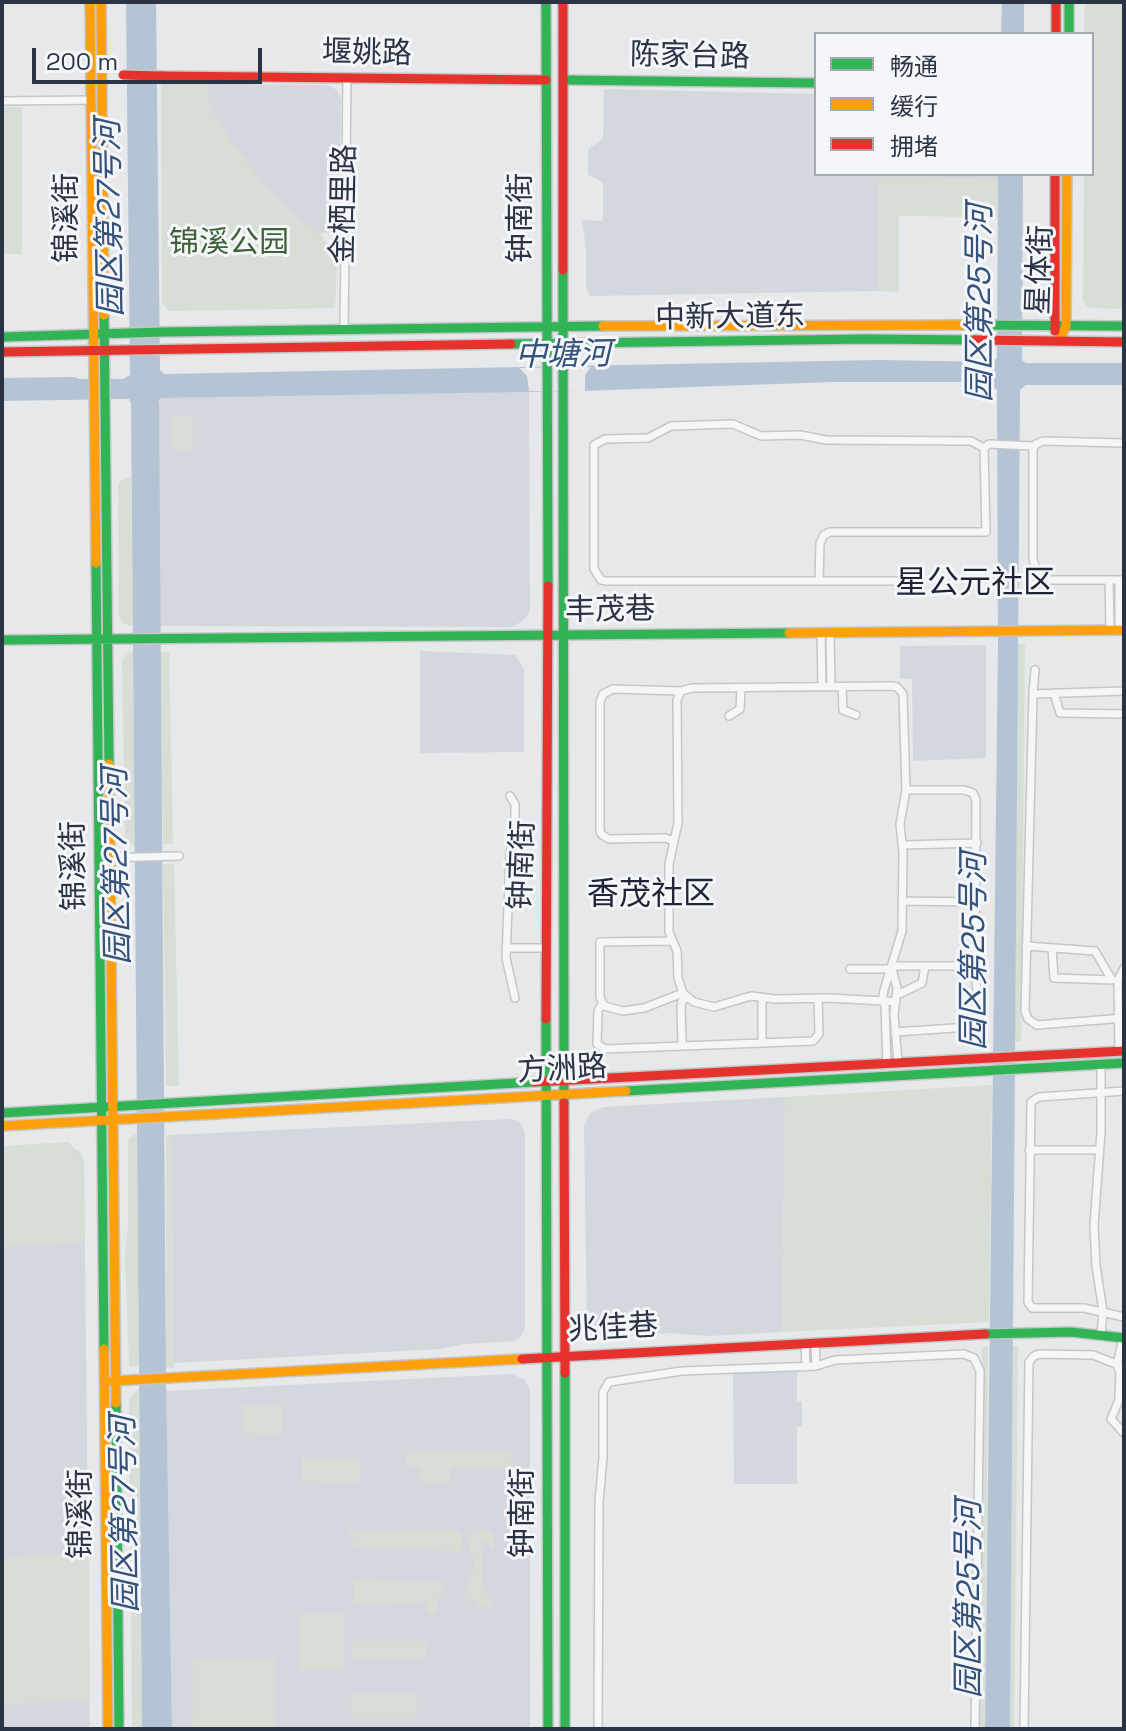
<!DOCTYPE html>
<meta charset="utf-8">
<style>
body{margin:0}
#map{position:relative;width:1126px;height:1731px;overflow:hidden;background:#e6e8ea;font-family:"Space Grotesk","Noto Sans SC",sans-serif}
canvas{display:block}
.frame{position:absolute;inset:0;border:4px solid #2b3445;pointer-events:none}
.legend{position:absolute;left:814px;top:32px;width:280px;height:144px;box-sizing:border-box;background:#f4f6f9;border:2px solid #a4a8b1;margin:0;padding:10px 14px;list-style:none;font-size:24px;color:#2b3445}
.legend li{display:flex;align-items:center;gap:16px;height:40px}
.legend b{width:40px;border:2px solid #a4a8b1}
.scale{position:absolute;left:32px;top:48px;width:230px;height:36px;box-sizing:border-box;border:4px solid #2b3445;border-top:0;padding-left:10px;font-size:24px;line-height:28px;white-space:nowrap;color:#2b3445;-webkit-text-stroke:6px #f4f6f9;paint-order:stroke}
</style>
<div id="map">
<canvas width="1126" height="1731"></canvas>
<div class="frame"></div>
<ul class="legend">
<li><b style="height:10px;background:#30b455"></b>畅通</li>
<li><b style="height:10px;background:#ff9f0a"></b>缓行</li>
<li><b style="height:10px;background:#e5322d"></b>拥堵</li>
</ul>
<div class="scale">200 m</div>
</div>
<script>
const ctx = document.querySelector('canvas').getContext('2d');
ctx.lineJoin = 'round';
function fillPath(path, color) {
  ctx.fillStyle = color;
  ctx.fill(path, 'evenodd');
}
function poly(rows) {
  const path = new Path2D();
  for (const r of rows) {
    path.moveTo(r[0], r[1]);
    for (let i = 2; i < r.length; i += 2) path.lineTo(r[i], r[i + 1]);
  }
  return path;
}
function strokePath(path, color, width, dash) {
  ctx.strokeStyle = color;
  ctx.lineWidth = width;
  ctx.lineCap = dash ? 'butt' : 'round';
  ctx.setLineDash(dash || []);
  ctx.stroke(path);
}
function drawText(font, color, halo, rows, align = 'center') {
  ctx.font = font + ' "Space Grotesk","Noto Sans SC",sans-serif';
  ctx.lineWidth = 6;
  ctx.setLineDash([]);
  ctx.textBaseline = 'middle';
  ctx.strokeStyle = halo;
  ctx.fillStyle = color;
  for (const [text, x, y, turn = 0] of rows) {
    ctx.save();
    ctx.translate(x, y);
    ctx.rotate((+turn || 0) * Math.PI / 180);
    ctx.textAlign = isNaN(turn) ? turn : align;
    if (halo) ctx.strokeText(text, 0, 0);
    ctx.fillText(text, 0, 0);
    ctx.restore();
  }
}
fillPath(poly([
 [209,84,328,85,337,90,341,99,338,232,317,233,294,215,249,166,230,140,209,105],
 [604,89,816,94,816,174,998,174,998,179,879,177,878,291,590,296,586,287,586,249,582,220,603,221,603,183,588,174,588,149,603,139],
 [529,390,530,608,528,615,521,622,512,627,160,626,157,406,162,398],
 [986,645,986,758,913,761,912,679,900,678,900,646],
 [420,651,515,655,524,669,524,752,420,753],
 [785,1097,782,1332,709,1336,668,1333,600,1336,591,1335,587,1324,584,1126,590,1113,603,1107],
 [511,1119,519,1121,525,1132,525,1327,521,1337,515,1341,464,1344,441,1349,174,1363,171,1135],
 [70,1147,80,1152,84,1162,90,1729,2,1729,2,1149],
 [797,1370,797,1401,802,1401,802,1426,797,1427,797,1484,734,1484,733,1372],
 [512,1374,525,1380,530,1390,530,1729,172,1729,166,1391]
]), '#d4d7dd');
fillPath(poly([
 [1085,2,1124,2,1124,309,1092,308,1086,306,1083,300,1084,174,1092,174,1092,34,1084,34],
 [161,82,209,84,209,105,230,140,249,166,294,215,317,233,322,233,324,241,338,248,335,308,169,311,162,303],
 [2,107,22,107,22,254,2,254],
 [879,177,998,179,997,217,899,216,899,292,878,291],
 [172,416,193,416,193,451,172,450],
 [131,477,133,626,123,624,119,615,118,486,120,481],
 [1018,644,1025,644,1021,1041,1015,1042],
 [130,652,133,652,135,846,125,839,122,659],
 [160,652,169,652,173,844,163,844],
 [163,864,174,864,179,1086,166,1086],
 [992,1085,989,1322,782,1332,785,1097],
 [135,1134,137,1135,139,1367,129,1366,125,1255,128,1228,128,1140],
 [166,1135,171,1135,174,1368,166,1368],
 [69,1142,84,1162,85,1242,2,1247,2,1146],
 [1013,1346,1018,1346,1014,1729,1010,1729],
 [982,1347,988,1347,985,1729,978,1729],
 [139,1389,142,1729,132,1729,129,1399],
 [243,1405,282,1405,281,1434,243,1433],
 [407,1451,511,1452,511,1469,451,1468,450,1482,420,1482,420,1467,406,1467],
 [302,1458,360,1459,360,1482,302,1481],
 [455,1529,462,1536,463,1551,442,1552,442,1549,355,1548,347,1531],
 [482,1529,490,1530,494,1537,494,1551,484,1539,482,1561,482,1586,493,1603,491,1608,478,1605,479,1602,469,1598,467,1603,463,1600,474,1564,468,1537,473,1531],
 [89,1553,90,1699,2,1706,2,1558],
 [353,1580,445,1582,435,1613,427,1613,426,1603,354,1604],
 [299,1614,344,1614,344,1670,299,1670],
 [351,1640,428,1641,424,1659,351,1658],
 [193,1659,275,1660,275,1729,192,1729],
 [351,1694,417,1694,417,1719,351,1719]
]), '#d6ded6');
fillPath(poly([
 [126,2,156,2,160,370,164,374,878,360,993,362,997,358,998,174,1023,174,1022,360,1026,363,1124,363,1124,385,1026,385,1020,390,1010,1729,985,1729,998,644,997,390,992,385,964,382,832,382,582,391,162,398,159,400,166,1379,172,1729,142,1729,131,403,129,399,122,399,2,401,2,378,75,377,79,379,123,379,130,375],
 [1002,2,1024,2,1024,34,1001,34]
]), '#b4c4d5');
fillPath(poly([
 [591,367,585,375,585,391,529,391,527,376,519,368]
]), '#e6e8ea');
const street = poly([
 [2,101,92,100],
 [344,330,347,78],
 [1124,443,1043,441,1036,444,1033,449,1033,559,1037,572,1048,580,1124,580],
 [984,448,989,444,1034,446],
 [1109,580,1110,630],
 [1119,580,1119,630],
 [819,581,820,543,824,535,830,532,986,532,984,448,971,441,826,440,800,435,761,436,733,424,671,426,648,438,605,439,594,445,594,569,601,580,606,581,907,581],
 [821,633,822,687],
 [830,633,831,687],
 [842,687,843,710,856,715],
 [1124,691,1033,694,1025,1011,1028,1019,1037,1025,1124,1018],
 [1054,693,1060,713,1124,714],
 [1033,694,1035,670],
 [729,716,740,709,741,688],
 [510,796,515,804,515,816,510,856,506,958,515,998],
 [674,841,665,838,609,839,602,835,600,831,600,702,603,694,613,689,681,691],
 [903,845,977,843],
 [105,858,179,856],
 [902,901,976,902],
 [671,941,600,942,600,997,604,1006,623,1011,644,1008,683,993],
 [1026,946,1095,951,1112,980,1054,978,1052,948],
 [506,948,545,948],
 [893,966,975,966],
 [850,969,892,969],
 [892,969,897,988,894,1014,898,1063],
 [897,995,922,983,925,966],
 [602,1003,598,1011,597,1044,605,1049,813,1041,819,1034,818,998],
 [895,1032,969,1027,977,1019,979,1010,975,971,976,800,973,793,964,790,906,790],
 [762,1042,762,997],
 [682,1045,681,1006,682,1001,687,998],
 [1119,1052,1118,980,1124,968],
 [887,1063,885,1007,884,1001,883,996,884,990,902,931,903,853,900,824,906,790,903,694,897,687,892,686,692,688,681,691,677,700,678,823,669,864,669,932,677,951,678,978,683,993,694,1002,714,1007,751,996,775,999,829,998,884,1001,896,1002],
 [1124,1091,1039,1097,1031,1102,1028,1302,1032,1308,1084,1308,1124,1317],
 [1029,1150,1099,1150],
 [1101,1334,1103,1311,1096,1266,1094,1225,1101,1132,1101,1064],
 [805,1343,806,1367],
 [815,1343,816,1366],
 [1123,1432,1111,1419,1119,1400,1120,1372,1117,1365,1123,1338],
 [598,1729,599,1502,603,1457,603,1392,609,1382,682,1371,816,1366,835,1360,964,1354,974,1358,980,1371,975,1729],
 [1024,1729,1029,1362,1034,1356,1039,1354,1093,1355,1124,1367]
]);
const fast = poly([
 [546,2,548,586],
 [1069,2,1069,34],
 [563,80,816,83],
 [563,270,564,1103],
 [104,315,109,764],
 [962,325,1124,326],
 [2,337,163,332,603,326],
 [511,344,866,339,975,340],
 [96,563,104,1349],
 [2,640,789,633],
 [546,1019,548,1729],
 [626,1091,1124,1063],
 [2,1113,534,1082],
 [985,1334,1071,1332,1124,1338],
 [565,1373,565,1729],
 [116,1403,119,1729]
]);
const slow = poly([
 [90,2,96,563],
 [101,2,104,315],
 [603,326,962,325],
 [1059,341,1066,326,1067,174],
 [789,633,1124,630],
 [109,764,116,1403],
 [2,1126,626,1091],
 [104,1349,108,1729],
 [112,1381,522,1359]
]);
const jam = poly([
 [563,2,563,270],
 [1056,2,1056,34],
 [161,76,546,80],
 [1055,174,1055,331],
 [975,340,1124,342],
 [2,352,511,344],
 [546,1019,548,586],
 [534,1082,1124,1051],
 [564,1103,565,1373],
 [522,1359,985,1334]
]);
strokePath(street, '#c4c6c8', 10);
strokePath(fast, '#c4c6c8', 12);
strokePath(slow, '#c4c6c8', 12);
strokePath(jam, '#c4c6c8', 12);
strokePath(street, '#f5f6f7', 7);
strokePath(fast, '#30b455', 9);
strokePath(slow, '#ff9f0a', 9);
strokePath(jam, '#e5322d', 9);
const jamBridge = poly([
 [123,75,161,76]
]);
strokePath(jamBridge, '#c4c6c8', 12, []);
strokePath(jamBridge, '#e5322d', 9);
drawText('30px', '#2b3445', '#f4f6f9', [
 ["堰姚路",367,54,1],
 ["陈家台路",690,57,1],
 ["金栖里路",345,204,-89],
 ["锦溪街",68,218,-90],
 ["钟南街",522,218,-90],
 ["星体街",1041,270,-88],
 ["中新大道东",730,318,-1],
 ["丰茂巷",610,611,-1],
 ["钟南街",523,865,-88],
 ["锦溪街",75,866,-91],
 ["方洲路",562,1070,-3],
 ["兆佳巷",613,1329,-3],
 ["钟南街",524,1513,-90],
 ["锦溪街",82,1514,-90]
]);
drawText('30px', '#3f6138', '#f4f6f9', [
 ["锦溪公园",229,244]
]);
drawText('italic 32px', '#34527a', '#f4f6f9', [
 ["园区第27号河",111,218,-91],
 ["园区第25号河",981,303,-90],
 ["中塘河",563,356,-1],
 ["园区第27号河",118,866,-91],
 ["园区第25号河",975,951,-90],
 ["园区第27号河",126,1514,-91],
 ["园区第25号河",970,1599,-90]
]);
drawText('32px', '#1d2536', '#f4f6f9', [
 ["星公元社区",975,584],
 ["香茂社区",651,895]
]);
</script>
